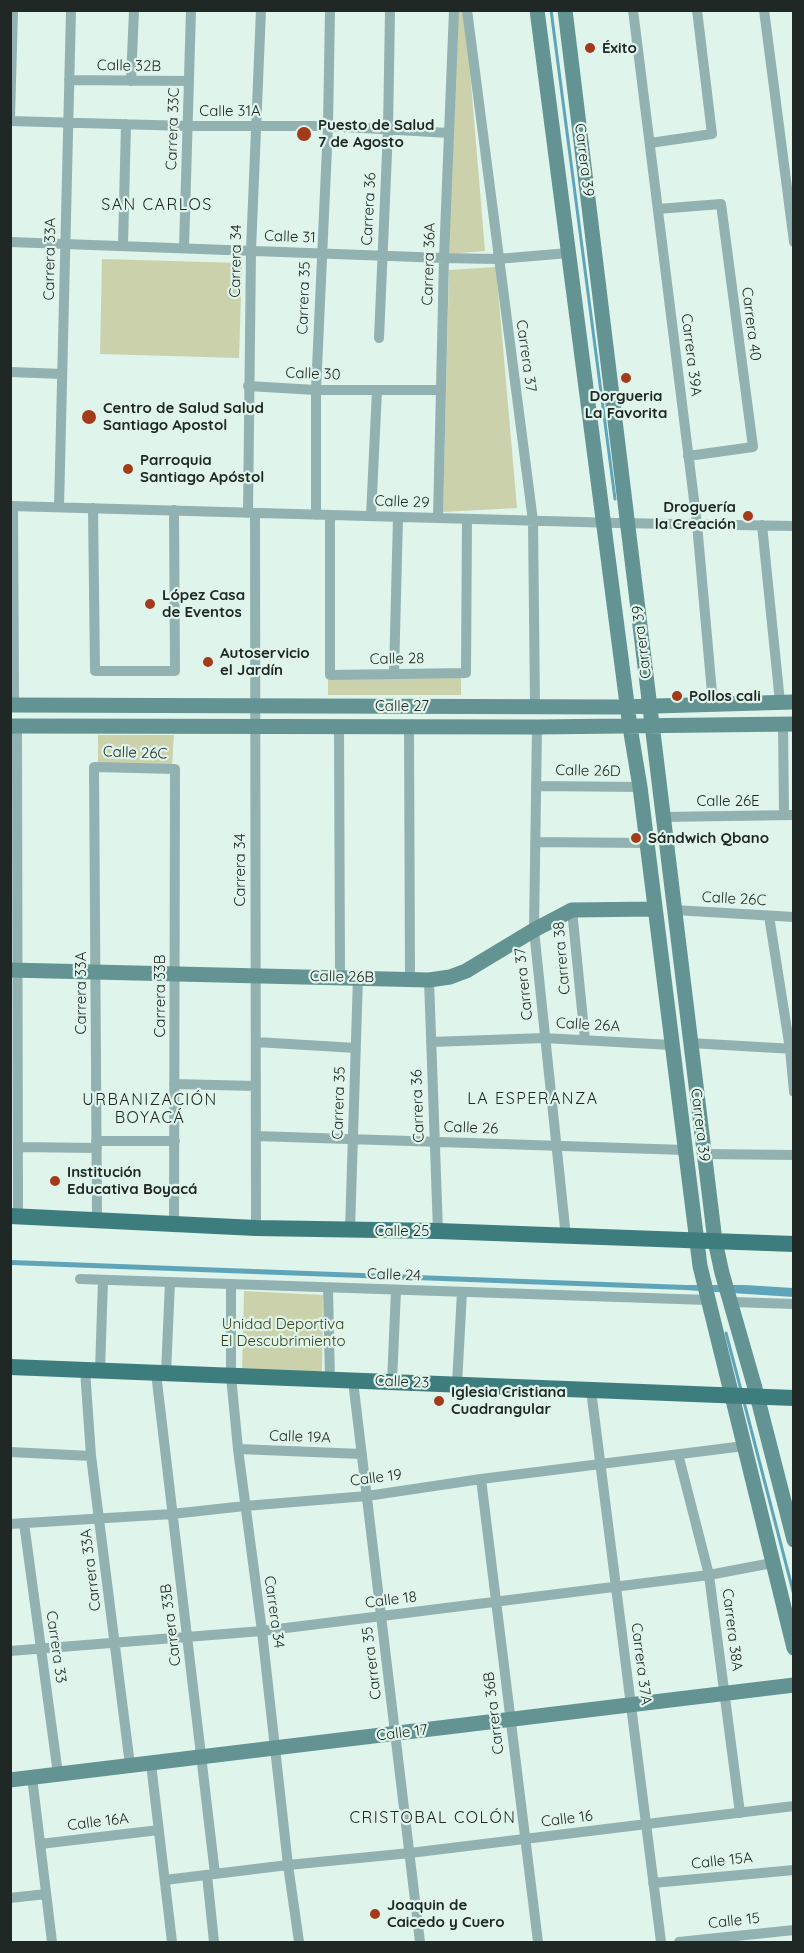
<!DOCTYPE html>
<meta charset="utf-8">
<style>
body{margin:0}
#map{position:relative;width:804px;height:1953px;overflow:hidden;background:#dff4eb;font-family:Quicksand,sans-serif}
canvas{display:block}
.frame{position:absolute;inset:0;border:12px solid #202825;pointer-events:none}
</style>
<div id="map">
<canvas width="804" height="1953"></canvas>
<div class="frame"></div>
</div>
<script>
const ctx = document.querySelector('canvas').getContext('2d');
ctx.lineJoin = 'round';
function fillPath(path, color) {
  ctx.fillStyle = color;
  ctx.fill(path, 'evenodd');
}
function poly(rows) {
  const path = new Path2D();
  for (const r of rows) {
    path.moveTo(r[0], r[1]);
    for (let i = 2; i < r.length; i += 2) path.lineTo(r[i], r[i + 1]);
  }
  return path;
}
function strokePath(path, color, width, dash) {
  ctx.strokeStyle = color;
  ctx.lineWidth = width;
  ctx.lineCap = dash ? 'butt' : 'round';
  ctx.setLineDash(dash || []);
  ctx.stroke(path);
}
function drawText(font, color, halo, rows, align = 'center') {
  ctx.font = font + ' Quicksand,sans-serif';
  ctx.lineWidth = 4.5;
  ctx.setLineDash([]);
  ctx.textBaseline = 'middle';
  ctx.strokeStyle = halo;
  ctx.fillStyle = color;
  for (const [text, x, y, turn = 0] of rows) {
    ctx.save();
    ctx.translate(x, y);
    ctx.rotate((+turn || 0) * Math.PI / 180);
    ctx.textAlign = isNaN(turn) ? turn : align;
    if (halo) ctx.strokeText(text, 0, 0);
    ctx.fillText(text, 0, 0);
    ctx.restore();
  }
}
fillPath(poly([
 [457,11,465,11,485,251,448,254],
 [102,259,242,263,239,358,100,354],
 [496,267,517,508,443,512,449,270],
 [461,677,461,695,328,695,328,678],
 [98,735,174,735,172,766,98,764],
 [244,1291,323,1295,322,1374,242,1371]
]), '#cbd2ab');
fillPath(poly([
 [11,1260,686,1285,745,1285,793,1288,794,1297,685,1290,11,1265]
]), '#60a4ba');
strokePath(poly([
 [551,10,615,499],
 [726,1333,741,1390],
 [744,1402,794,1595]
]), '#60a4ba', 3);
strokePath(poly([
 [467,10,533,521,535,706],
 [633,10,697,524,713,704],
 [764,10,794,242],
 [69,80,189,81],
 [131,81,134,10],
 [10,118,13,10],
 [10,121,188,126,328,126,449,133],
 [650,143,712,134,697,10],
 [658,209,721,204,753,447,688,456],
 [10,242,444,258,497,259,569,253],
 [123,245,126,124],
 [184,248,191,10],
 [379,338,388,130,390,10],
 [10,372,62,374],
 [248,386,316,390,441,390],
 [10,506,617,523,794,526],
 [13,506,14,705],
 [59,507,71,10],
 [93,508,95,671,175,671,174,510],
 [248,513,251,250,261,10],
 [255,513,256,1228],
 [316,515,316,390,328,126,330,10],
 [330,515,330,675,466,673,467,519],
 [371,516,377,390],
 [438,518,444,258,454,10],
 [762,525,780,702],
 [394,674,398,517],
 [783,724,784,815],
 [17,726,18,1216],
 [339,727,340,977],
 [537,727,534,930,566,1237],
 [409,728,410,978],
 [536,786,640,787],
 [662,817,794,815],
 [535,842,647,843],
 [572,910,585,1040],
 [674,910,794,917],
 [769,916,790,1049,794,1092],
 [429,980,438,1231],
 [256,1042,356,1048],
 [431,1042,544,1038,671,1045],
 [690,1043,794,1049],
 [174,1084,256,1086],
 [256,1136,685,1150],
 [96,1141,175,1141],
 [18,1147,97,1148],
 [704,1154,794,1155],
 [97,1219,94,767,175,769,174,1223],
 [350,1230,358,977],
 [80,1279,708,1300],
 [231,1284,231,1376,238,1449,262,1631,288,1865,299,1942],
 [328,1288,330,1380],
 [732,1302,794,1304],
 [85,1370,91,1456,130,1765],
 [100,1371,103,1280],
 [156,1373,215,1874],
 [166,1373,170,1282],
 [353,1381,420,1942],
 [392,1382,396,1290],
 [457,1384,462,1292],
 [591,1390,661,1942],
 [238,1449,362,1454],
 [10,1452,91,1456],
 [678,1454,709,1575,740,1813],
 [481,1479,538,1942],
 [24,1523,58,1774],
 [10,1524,172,1514,245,1506,367,1496,481,1479,744,1446],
 [10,1651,262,1631,709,1575,772,1563],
 [151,1764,172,1942],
 [32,1777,52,1942],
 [40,1844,159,1830],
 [207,1875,214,1942],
 [165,1880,288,1865,410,1853,794,1806],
 [653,1883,794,1870],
 [10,1898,46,1894],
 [679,1942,794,1930]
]), '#92b1b1', 10);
strokePath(poly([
 [537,10,630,727,640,787,700,1266,794,1648],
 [565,10,715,1241,722,1273,755,1388,794,1540],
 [10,705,620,707,794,702],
 [10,726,537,727,794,724],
 [10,970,429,980,450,977,466,971,534,930,572,910,655,909],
 [10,1780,794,1685]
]), '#639392', 15);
strokePath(poly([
 [10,1216,256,1228,438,1231,794,1244],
 [10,1367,794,1398]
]), '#3e7d7d', 16);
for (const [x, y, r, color] of [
 [590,48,6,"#a33b1b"],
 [304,134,8,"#a33b1b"],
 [626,378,6,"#a33b1b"],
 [89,417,8,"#a33b1b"],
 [128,469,6,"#a33b1b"],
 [748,516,6,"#a33b1b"],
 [150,604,6,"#a33b1b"],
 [208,662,6,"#a33b1b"],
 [677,696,6,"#a33b1b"],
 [636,838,6,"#a33b1b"],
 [55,1181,6,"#a33b1b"],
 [439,1401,6,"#a33b1b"],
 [375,1914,6,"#a33b1b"]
]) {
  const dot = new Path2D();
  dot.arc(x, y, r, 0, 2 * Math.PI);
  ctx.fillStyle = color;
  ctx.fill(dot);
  strokePath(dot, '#dff4eb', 2);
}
drawText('bold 15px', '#202825', '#dff4eb', [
 ["Éxito",602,48],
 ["Puesto de Salud",318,125],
 ["7 de Agosto",318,142],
 ["Dorgueria",626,396,"center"],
 ["La Favorita",626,413,"center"],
 ["Centro de Salud Salud",103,408],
 ["Santiago Apostol",103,425],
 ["Parroquia",140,460],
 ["Santiago Apóstol",140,477],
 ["Droguería",736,507,"right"],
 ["la Creación",736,524,"right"],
 ["López Casa",162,595],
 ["de Eventos",162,612],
 ["Autoservicio",220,653],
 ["el Jardín",220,670],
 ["Pollos cali",689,696],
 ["Sándwich Qbano",648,838],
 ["Institución",67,1172],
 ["Educativa Boyacá",67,1189],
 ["Iglesia Cristiana",451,1392],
 ["Cuadrangular",451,1409],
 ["Joaquin de",387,1905],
 ["Caicedo y Cuero",387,1922]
], 'left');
drawText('15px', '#202825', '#dff4eb', [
 ["Calle 32B",129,66,1],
 ["Calle 31A",230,111],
 ["Carrera 33C",173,129,-88],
 ["Carrera 39",584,160,83],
 ["Carrera 36",369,209,-87],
 ["Calle 31",290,237,2],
 ["Carrera 33A",50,259,-89],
 ["Carrera 34",236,261,-89],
 ["Carrera 36A",429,264,-88],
 ["Carrera 35",304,298,-88],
 ["Carrera 40",751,324,83],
 ["Carrera 39A",691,355,83],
 ["Carrera 37",526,356,82],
 ["Calle 30",313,374,2],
 ["Calle 29",402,502,2],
 ["Carrera 39",642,642,-97],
 ["Calle 28",397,659,-1],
 ["Calle 27",402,706],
 ["Calle 26C",135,753,2],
 ["Calle 26D",588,771,1],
 ["Calle 26E",728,801],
 ["Carrera 34",240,870,-90],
 ["Calle 26C",734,899,3],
 ["Carrera 38",562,958,-95],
 ["Calle 26B",342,977,1],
 ["Carrera 37",524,984,-96],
 ["Carrera 33A",81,993,-90],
 ["Carrera 33B",160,996,-90],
 ["Calle 26A",588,1025,3],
 ["Carrera 35",339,1103,-88],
 ["Carrera 36",418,1106,-92],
 ["Carrera 39",700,1125,83],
 ["Calle 26",471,1128,2],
 ["Calle 25",402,1231],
 ["Calle 24",394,1275,2],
 ["Calle 23",402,1382,2],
 ["Calle 19A",300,1437,2],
 ["Calle 19",376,1478,-7],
 ["Carrera 33A",91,1570,-97],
 ["Calle 18",391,1600,-7],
 ["Carrera 34",274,1612,82],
 ["Carrera 33B",171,1625,-97],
 ["Carrera 38A",732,1630,83],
 ["Carrera 33",56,1647,82],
 ["Carrera 35",372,1663,-97],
 ["Carrera 37A",641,1664,83],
 ["Carrera 36B",494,1713,-97],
 ["Calle 17",402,1733,-7],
 ["Calle 16",567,1819,-7],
 ["Calle 16A",98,1822,-7],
 ["Calle 15A",722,1861,-6],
 ["Calle 15",734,1921,-6]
]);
drawText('15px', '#393f14', '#dff4eb', [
 ["Unidad Deportiva",283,1324],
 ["El Descubrimiento",283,1341]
]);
ctx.letterSpacing = '1.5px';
drawText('16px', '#202825', '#dff4eb', [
 ["SAN CARLOS",157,205],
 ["LA ESPERANZA",533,1099],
 ["URBANIZACIÓN",150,1100],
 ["BOYACÁ",150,1118],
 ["CRISTOBAL COLÓN",433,1818]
]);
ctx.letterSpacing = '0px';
</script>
